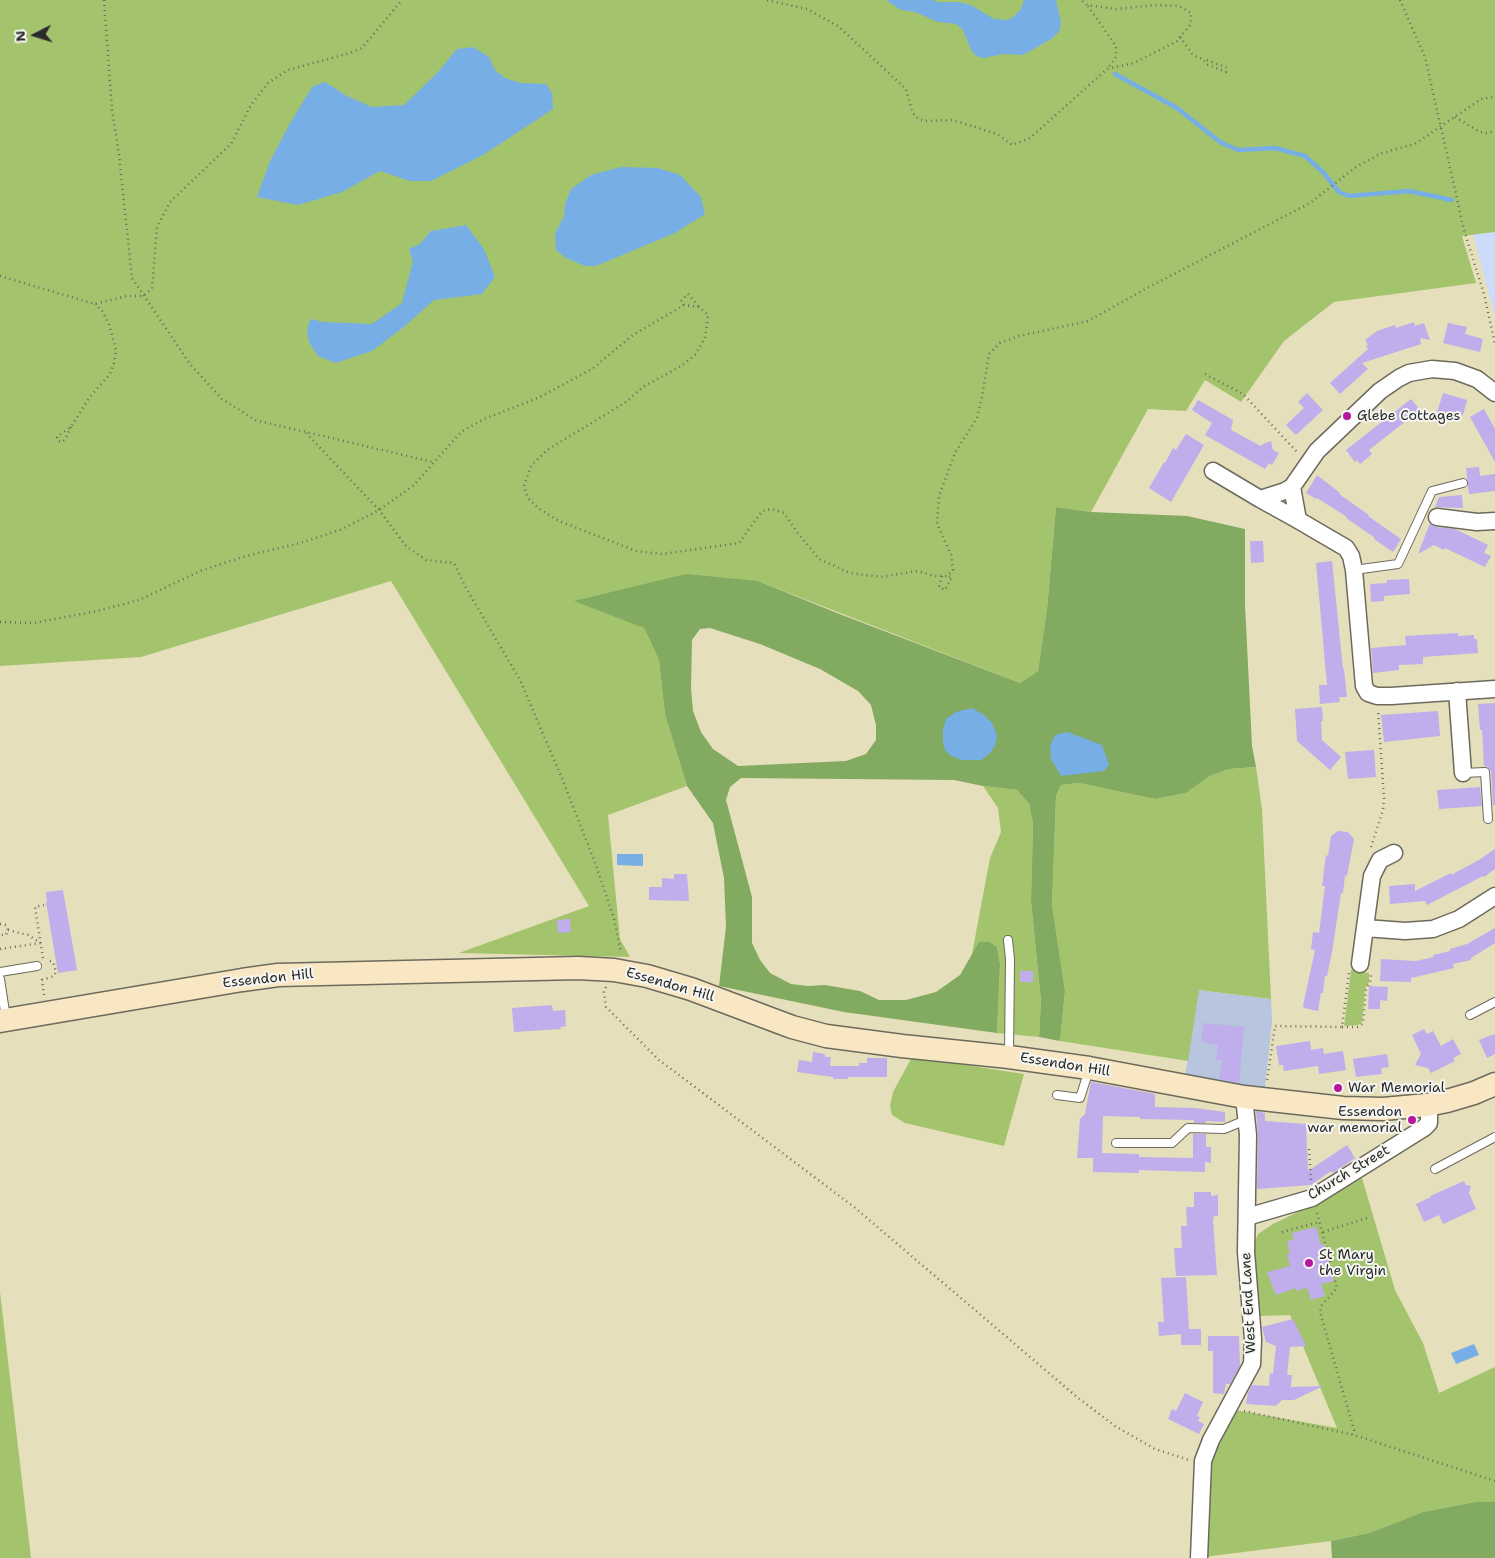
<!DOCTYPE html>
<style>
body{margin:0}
#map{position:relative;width:1495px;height:1558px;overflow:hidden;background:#e6dfbb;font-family:"Shantell Sans",sans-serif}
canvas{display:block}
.north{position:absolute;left:10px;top:10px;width:50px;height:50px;-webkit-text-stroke:4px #f6f6f2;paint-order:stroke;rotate:265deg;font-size:14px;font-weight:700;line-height:20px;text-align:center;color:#2b2b2b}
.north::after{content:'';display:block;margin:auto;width:18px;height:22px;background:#2b2b2b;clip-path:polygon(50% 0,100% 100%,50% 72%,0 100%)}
</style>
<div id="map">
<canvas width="1495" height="1558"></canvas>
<div class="north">N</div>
</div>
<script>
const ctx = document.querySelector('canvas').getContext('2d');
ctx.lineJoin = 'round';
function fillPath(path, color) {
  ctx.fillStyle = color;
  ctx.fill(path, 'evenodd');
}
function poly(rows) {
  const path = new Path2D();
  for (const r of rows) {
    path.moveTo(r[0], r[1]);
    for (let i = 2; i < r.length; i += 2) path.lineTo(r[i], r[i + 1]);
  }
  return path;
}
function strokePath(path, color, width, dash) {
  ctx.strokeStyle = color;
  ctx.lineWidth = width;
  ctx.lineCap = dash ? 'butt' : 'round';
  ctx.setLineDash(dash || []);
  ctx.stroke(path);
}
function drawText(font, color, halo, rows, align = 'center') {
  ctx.font = font + ' "Shantell Sans",sans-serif';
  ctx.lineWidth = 4;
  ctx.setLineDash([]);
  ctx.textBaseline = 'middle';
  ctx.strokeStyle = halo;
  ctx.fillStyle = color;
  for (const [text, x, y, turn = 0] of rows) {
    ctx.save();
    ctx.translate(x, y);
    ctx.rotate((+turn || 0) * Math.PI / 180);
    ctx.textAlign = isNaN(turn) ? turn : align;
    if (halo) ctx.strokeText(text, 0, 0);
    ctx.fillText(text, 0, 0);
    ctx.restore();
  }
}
fillPath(poly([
 [1495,232,1495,317,1473,234]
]), '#cadcf9');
fillPath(poly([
 [1198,990,1271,999,1272,1022,1265,1088,1256,1088,1185,1077]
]), '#b7c5de');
fillPath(poly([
 [0,0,1495,0,1495,232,1462,236,1476,283,1334,302,1284,341,1241,402,1205,380,1186,411,1148,409,1091,512,1056,507,1047,609,1038,671,1020,683,758,581,629,621,644,628,659,660,665,715,687,786,608,815,620,939,630,957,459,953,589,906,391,581,141,657,0,666],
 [1256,767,1262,809,1271,999,1199,990,1188,1061,1060,1041,1065,991,1052,905,1056,796,1061,785,1079,783,1155,799,1186,793,1210,776,1229,769],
 [983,786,1017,790,1029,804,1033,824,1031,901,1041,1001,1039,1037,997,1033,1000,964,997,947,972,954,990,858,1001,832,998,808],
 [1351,970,1369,973,1369,982,1365,989,1362,1022,1358,1025,1344,1026],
 [912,1057,1024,1074,1004,1146,905,1123,892,1115,890,1106,893,1092],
 [1362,1178,1395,1290,1423,1343,1439,1393,1495,1367,1495,1502,1475,1502,1423,1512,1369,1533,1331,1541,1204,1557,1208,1463,1235,1410,1337,1428,1290,1315,1260,1316,1251,1252,1258,1234,1273,1224,1329,1197],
 [0,1292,31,1558,0,1558]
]), '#a3c46d');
fillPath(poly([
 [1056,507,1091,512,1187,516,1245,529,1245,604,1252,746,1256,767,1229,769,1210,776,1186,793,1155,799,1079,783,1061,785,1056,796,1052,905,1065,991,1060,1041,1039,1037,1041,1001,1031,901,1033,824,1029,804,1017,790,983,786,954,780,741,778,730,787,726,800,752,897,752,943,760,960,770,973,791,984,808,986,825,985,860,991,879,1000,906,1000,936,992,960,975,979,942,989,942,997,947,1000,964,997,1033,844,1012,719,986,726,927,724,878,713,823,687,786,665,715,659,660,644,628,574,601,686,574,758,581,837,613,1020,683,1038,671,1047,609],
 [710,628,760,644,820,669,858,691,871,705,876,725,876,740,866,754,846,761,738,766,713,749,701,732,693,711,691,688,692,640,700,629],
 [1475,1502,1495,1502,1495,1558,1332,1558,1331,1541,1369,1533,1423,1512]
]), '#82aa60');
fillPath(poly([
 [886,0,933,0,937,2,958,2,971,5,994,19,1008,20,1014,16,1021,9,1024,0,1056,0,1061,22,1059,32,1051,39,1023,55,1003,54,984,58,976,56,971,50,963,30,956,24,938,22,915,12,901,10],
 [473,47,489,57,495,70,505,78,520,83,546,84,552,93,553,109,483,155,431,181,410,181,380,171,342,192,298,205,257,197,270,161,289,125,312,87,325,82,347,96,372,107,404,105,438,72,457,49],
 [621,167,658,168,680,175,701,197,705,214,675,233,596,266,585,266,566,258,556,250,555,234,564,216,565,204,571,189,591,175],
 [466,225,484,249,495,277,482,294,434,300,405,326,372,351,336,363,318,356,309,342,307,331,310,319,323,322,372,324,402,303,413,261,409,249,420,244,431,231],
 [972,708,984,715,992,723,997,735,995,746,990,753,981,760,962,760,951,756,945,750,943,741,943,729,946,719,956,712],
 [1067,732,1102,745,1109,765,1104,771,1061,776,1051,759,1050,746,1055,735],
 [617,854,643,854,643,866,617,865],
 [1474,1344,1479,1355,1456,1364,1451,1353]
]), '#77aee6');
strokePath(poly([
 [1115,74,1177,108,1220,142,1238,150,1275,148,1305,156,1323,172,1339,192,1349,196,1409,191,1452,200]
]), '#77aee6', 4.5);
fillPath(poly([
 [1414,322,1415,326,1424,323,1430,340,1420,338,1421,344,1362,363,1368,369,1340,394,1330,383,1368,349,1366,346,1368,345,1365,340,1377,331,1395,325,1396,328],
 [1448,323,1467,327,1465,334,1483,339,1480,352,1443,343],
 [1307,393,1323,410,1296,435,1286,425,1304,408,1298,402],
 [1443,393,1467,400,1463,415,1449,411,1446,422,1435,419],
 [1411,399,1420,410,1369,450,1372,454,1360,464,1357,460,1355,462,1346,450],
 [1198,400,1233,420,1231,430,1259,445,1261,446,1263,444,1271,441,1273,450,1279,453,1272,465,1269,463,1265,469,1205,435,1212,423,1192,410],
 [1484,409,1495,429,1495,462,1470,417],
 [1186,434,1204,445,1171,502,1149,488,1164,462,1165,463,1173,448,1176,450],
 [1479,467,1480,476,1495,474,1495,491,1469,494,1466,468],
 [1317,475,1340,493,1339,494,1369,515,1368,516,1401,539,1393,552,1374,539,1375,538,1346,518,1347,517,1317,498,1316,499,1306,493],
 [1462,495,1463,508,1435,507,1439,497],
 [1430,523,1436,527,1455,529,1488,545,1484,553,1491,556,1485,567,1445,548,1444,550,1434,545,1418,554],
 [1250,541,1263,541,1264,562,1251,563],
 [1332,561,1343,669,1344,669,1347,697,1339,697,1340,702,1320,704,1319,685,1327,685,1316,563],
 [1409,579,1410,594,1384,596,1384,601,1371,602,1370,584,1387,583,1387,580],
 [1458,633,1458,636,1474,635,1474,639,1477,639,1478,653,1423,657,1423,664,1399,665,1399,670,1373,673,1371,648,1406,645,1405,636],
 [1495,703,1495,805,1493,805,1491,771,1488,767,1484,766,1482,730,1480,730,1478,704],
 [1322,707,1323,721,1321,721,1322,740,1341,757,1330,770,1297,741,1295,709],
 [1438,711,1440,736,1384,742,1381,715],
 [1374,750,1376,777,1348,779,1345,752],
 [1480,787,1482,806,1439,809,1437,790],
 [1338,831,1348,832,1354,839,1347,876,1345,875,1343,893,1341,893,1332,952,1327,976,1325,976,1323,993,1321,993,1318,1011,1304,1008,1303,1006,1315,950,1311,949,1313,932,1319,933,1325,886,1322,886,1326,855,1328,856,1331,836],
 [1495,849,1495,869,1484,877,1483,876,1427,905,1425,901,1390,904,1389,886,1415,884,1415,891,1451,873,1451,875,1479,860],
 [674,874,687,874,689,901,649,900,649,887,662,887,662,878,674,879],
 [63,890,77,970,58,973,46,902,47,902,46,892],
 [570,919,571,932,558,933,557,920],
 [1495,928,1495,943,1471,958,1471,960,1453,964,1454,968,1411,978,1411,982,1380,981,1381,959,1416,961,1434,957,1433,955,1450,951,1450,949,1467,944],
 [1020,971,1033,971,1033,982,1020,982],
 [1369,986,1388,987,1387,1001,1380,1000,1380,1009,1368,1009],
 [552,1005,553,1011,565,1010,566,1026,560,1027,561,1029,514,1032,512,1008],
 [1204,1023,1244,1027,1239,1083,1219,1079,1222,1060,1216,1060,1218,1045,1201,1042],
 [1424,1029,1427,1034,1433,1031,1441,1046,1453,1039,1461,1054,1453,1058,1455,1061,1431,1073,1428,1068,1415,1065,1421,1054,1412,1035],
 [1495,1034,1495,1054,1487,1058,1479,1040],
 [1310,1041,1311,1050,1323,1048,1324,1054,1343,1051,1346,1070,1319,1074,1318,1066,1284,1071,1283,1065,1279,1065,1276,1046],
 [813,1052,825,1054,825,1057,831,1057,830,1066,859,1066,859,1063,867,1063,867,1058,887,1058,887,1077,848,1077,848,1079,833,1079,833,1077,797,1072,799,1060,812,1062],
 [1387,1054,1389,1067,1381,1068,1382,1074,1356,1077,1353,1059],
 [1091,1082,1155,1094,1155,1107,1195,1108,1225,1112,1225,1122,1206,1121,1206,1123,1194,1123,1194,1120,1140,1119,1140,1117,1103,1116,1102,1153,1139,1154,1139,1157,1193,1158,1193,1134,1206,1134,1206,1147,1211,1147,1211,1163,1205,1162,1205,1172,1139,1170,1139,1173,1093,1172,1093,1158,1077,1158,1080,1119,1085,1114],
 [1256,1111,1265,1113,1265,1121,1306,1124,1308,1171,1347,1145,1355,1158,1335,1172,1333,1173,1331,1171,1311,1185,1257,1189,1258,1135],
 [1464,1181,1466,1185,1471,1186,1469,1193,1476,1209,1443,1224,1439,1215,1424,1222,1416,1204,1431,1197,1430,1196],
 [1194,1192,1211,1192,1211,1196,1218,1195,1218,1216,1214,1216,1213,1221,1217,1275,1176,1276,1174,1248,1182,1248,1181,1226,1187,1226,1186,1207,1194,1207],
 [1316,1227,1321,1245,1324,1244,1334,1281,1321,1284,1325,1296,1311,1300,1307,1288,1296,1291,1296,1288,1276,1295,1267,1272,1290,1266,1287,1254,1290,1253,1287,1241,1294,1240,1292,1233],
 [1186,1277,1189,1329,1201,1329,1201,1345,1181,1345,1181,1334,1159,1336,1158,1322,1164,1322,1161,1278],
 [1293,1319,1306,1346,1290,1347,1287,1375,1292,1375,1291,1387,1323,1386,1294,1400,1282,1400,1276,1406,1246,1404,1248,1393,1252,1385,1269,1386,1270,1373,1273,1374,1276,1346,1266,1342,1262,1327],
 [1208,1336,1239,1336,1240,1366,1230,1384,1226,1384,1224,1394,1213,1393,1213,1351,1208,1351],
 [1185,1393,1203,1402,1197,1416,1200,1417,1198,1421,1204,1424,1199,1434,1168,1419,1172,1409,1176,1411]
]), '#bfadec');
const lane = poly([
 [1354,570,1398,564,1432,491,1463,483],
 [1463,773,1485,772,1488,819],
 [1008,940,1010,959,1009,1055],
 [0,972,37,966],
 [0,979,6,1018],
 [1470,1015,1495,1002],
 [1057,1095,1080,1098,1089,1070],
 [1116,1143,1172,1143,1188,1128,1224,1129,1246,1120],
 [1435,1169,1495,1137]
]);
const street = poly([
 [1213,471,1260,499,1285,491,1292,487,1317,451,1380,391,1399,378,1409,373,1432,369,1455,371,1477,379,1495,393],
 [1292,487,1298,520,1346,548,1351,556,1354,570,1364,686,1368,693,1377,696,1391,696,1495,689],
 [1260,499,1298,520],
 [1437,517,1477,522,1495,521],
 [1457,691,1463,773],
 [1365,928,1405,931,1433,929,1459,919,1495,896],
 [1360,964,1372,876,1380,860,1394,853],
 [1247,1217,1312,1198,1424,1128,1429,1123,1429,1115,1427,1105],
 [1199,1558,1203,1461,1211,1440,1252,1364,1253,1339,1246,1252,1248,1135,1244,1097]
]);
const secondary = poly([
 [0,1021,242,980,278,975,578,968,614,970,647,976,691,989,792,1027,826,1036,902,1046,1009,1057,1089,1068,1244,1097,1343,1108,1383,1109,1427,1105,1447,1101,1474,1093,1495,1084]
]);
strokePath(lane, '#6c6a5d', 10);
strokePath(street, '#6c6a5d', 19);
strokePath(secondary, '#6c6a5d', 25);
strokePath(poly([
 [104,0,112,110,119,155,132,278,190,364,222,399,255,420,433,462],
 [767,0,807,9,838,26,906,89,912,111,916,117,923,121,953,120,997,134,1012,145,1030,138,1107,69,1134,63,1177,41,1191,24,1191,13,1179,6,1157,5,1116,9,1087,5,1081,0],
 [1400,0,1425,57,1464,230,1484,294,1495,344],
 [1088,6,1116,46,1116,57,1108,68],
 [1180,37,1193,55,1204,60,1206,64,1226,72,1227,68,1207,60,1204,60],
 [1455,117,1480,132,1486,133,1495,131],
 [0,276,95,304,127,296,143,296,152,289,157,227,170,202,231,144,251,105,268,83,288,70,350,53,362,48,402,0],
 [684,305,681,301,688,294,699,307],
 [1205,374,1243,394,1298,453],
 [71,427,66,438,62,442,58,441,57,437,62,433,71,427,89,398,110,374,114,363,116,350,109,324,102,311,95,304],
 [306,433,379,510,406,546,426,560,454,563,466,588,520,680,561,776,596,865,614,919,621,952],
 [942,576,939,587,945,590,952,577,947,576],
 [0,622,33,623,93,612,139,600,200,571,246,556,300,543,340,530,379,510,413,486,461,432,484,419,538,398,592,369,633,335,684,305,699,307,708,315,705,338,695,355,681,366,643,387,626,402,547,450,531,466,524,486,528,498,538,508,559,521,636,551,662,554,739,543,762,511,772,509,784,513,797,532,819,559,850,573,881,577,917,571,935,576,947,576,953,570,951,555,937,524,939,496,955,453,977,418,982,397,989,354,1000,343,1019,336,1088,321,1149,287,1310,203,1356,167,1382,153,1415,144,1481,99,1495,97],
 [1371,847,1383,810,1384,798,1378,710],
 [0,924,6,925,8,930,6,935,0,935],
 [8,930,28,935,39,942],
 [0,949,41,943],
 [43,958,35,907,44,905],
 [606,987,604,992,606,1007,659,1060,854,1207,1077,1397,1115,1426,1155,1449,1189,1460],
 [44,995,42,980,54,976,56,972,53,962,47,960],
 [1342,1027,1358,1027,1363,1023,1366,990,1370,982,1371,975],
 [1267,1080,1275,1026,1342,1027,1349,973],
 [1309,1149,1311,1181],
 [1317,1213,1337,1288,1322,1305,1320,1312,1354,1430,1354,1435],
 [1282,1232,1319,1222],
 [1323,1232,1367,1218],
 [1244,1411,1354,1435,1495,1481]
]), '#6c6a5d', 2.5, [1, 4]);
strokePath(lane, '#fff', 8);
strokePath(street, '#fff', 16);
strokePath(secondary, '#f9e7c3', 22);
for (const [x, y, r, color] of [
 [1347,416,5,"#b5179e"],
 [1338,1088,5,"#b5179e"],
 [1412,1120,5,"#b5179e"],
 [1309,1263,5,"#b5179e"]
]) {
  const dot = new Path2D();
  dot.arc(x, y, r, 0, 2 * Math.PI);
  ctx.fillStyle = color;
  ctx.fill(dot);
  strokePath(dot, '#f6f6f2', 2);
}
drawText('14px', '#2b2b2b', '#f6f6f2', [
 ["Glebe Cottages",1357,416],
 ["War Memorial",1348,1088],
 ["Essendon",1402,1112,"right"],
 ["war memorial",1402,1128,"right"],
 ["St Mary",1319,1255],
 ["the Virgin",1319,1271]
], 'left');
drawText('14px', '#2b2b2b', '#f6f6f2', [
 ["Essendon Hill",268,979,-6],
 ["Essendon Hill",670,985,16],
 ["Essendon Hill",1065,1065,9],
 ["Church Street",1349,1173,-31],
 ["West End Lane",1249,1303,-93]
]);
</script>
